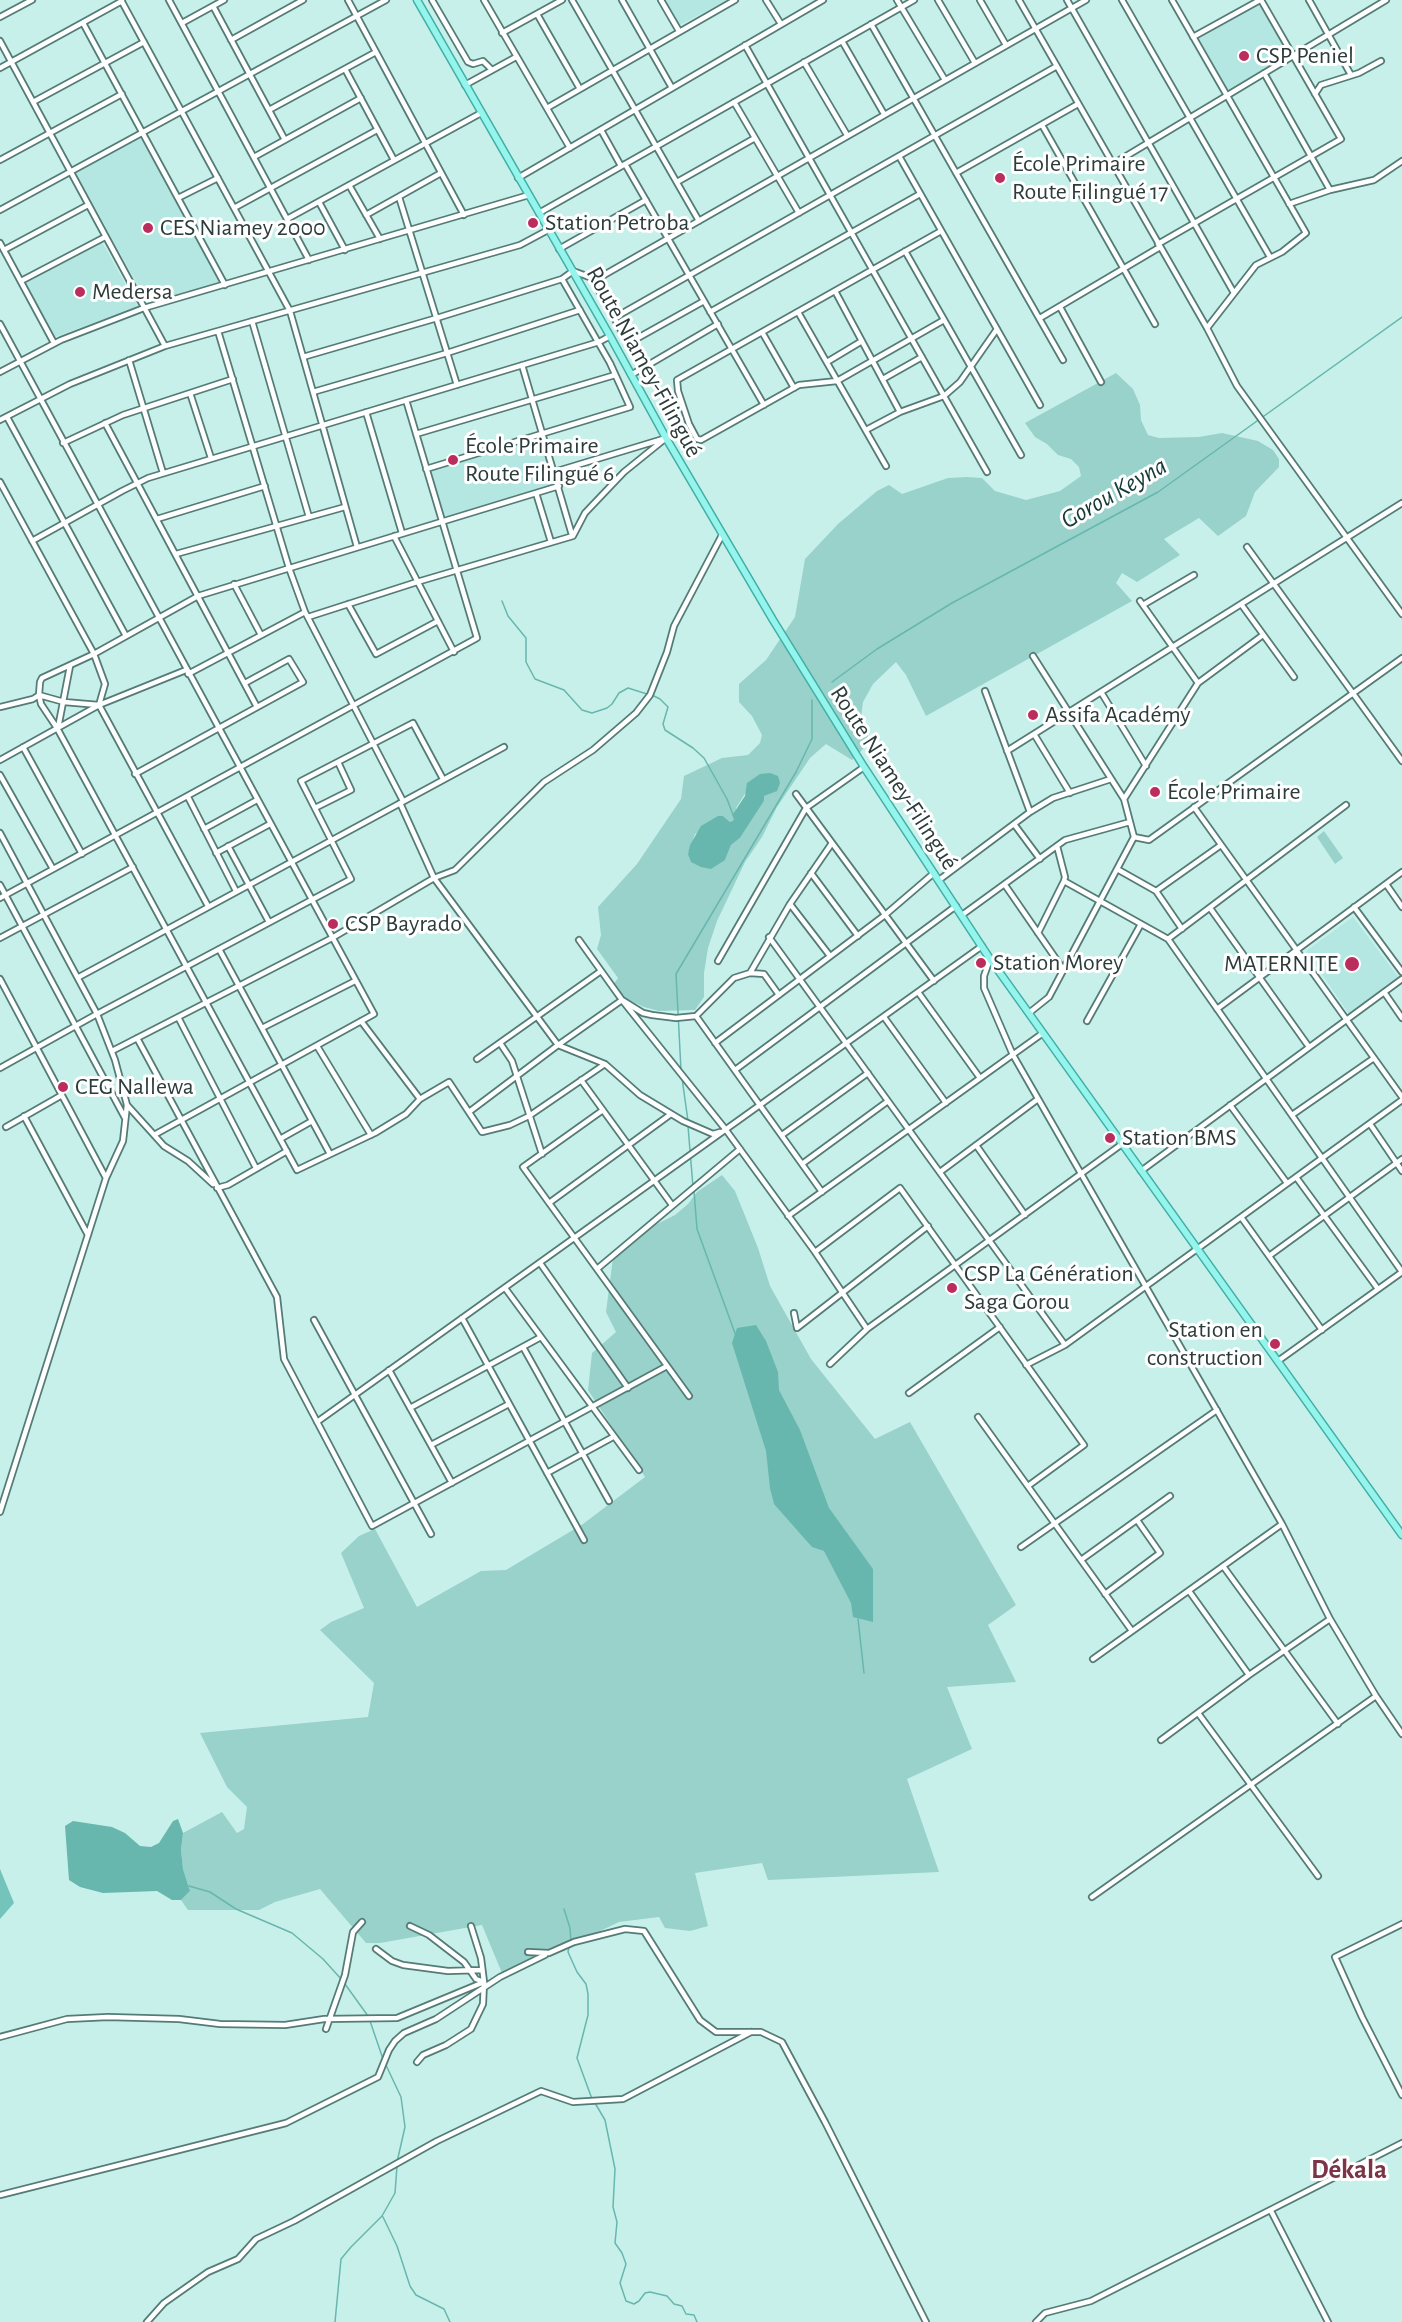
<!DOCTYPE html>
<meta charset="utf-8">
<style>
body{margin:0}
canvas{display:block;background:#c7f0eb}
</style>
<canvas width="1402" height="2322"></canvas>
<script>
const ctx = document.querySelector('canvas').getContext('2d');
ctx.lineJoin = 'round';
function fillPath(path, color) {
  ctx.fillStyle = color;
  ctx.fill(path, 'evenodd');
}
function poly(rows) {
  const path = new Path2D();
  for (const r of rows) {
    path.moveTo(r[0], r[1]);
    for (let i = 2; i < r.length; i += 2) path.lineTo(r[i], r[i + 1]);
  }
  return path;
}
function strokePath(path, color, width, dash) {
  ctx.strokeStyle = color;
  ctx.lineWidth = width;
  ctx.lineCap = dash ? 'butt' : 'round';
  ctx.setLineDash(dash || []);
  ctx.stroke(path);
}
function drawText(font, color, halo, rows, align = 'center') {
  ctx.font = font + ' "Alegreya Sans",sans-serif';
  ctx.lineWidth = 6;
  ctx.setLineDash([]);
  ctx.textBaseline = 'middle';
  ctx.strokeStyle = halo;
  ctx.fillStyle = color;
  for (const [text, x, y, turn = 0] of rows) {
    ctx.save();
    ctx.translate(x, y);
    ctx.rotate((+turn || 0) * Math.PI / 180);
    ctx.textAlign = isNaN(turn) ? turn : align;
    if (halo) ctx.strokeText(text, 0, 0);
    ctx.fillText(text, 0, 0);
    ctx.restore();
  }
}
fillPath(poly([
 [665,0,727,0,680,25],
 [1260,3,1289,56,1228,92,1198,39],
 [140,137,220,283,148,304,76,173],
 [102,242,138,307,55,337,25,282],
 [540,436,554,484,443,517,429,470],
 [1353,917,1399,978,1349,1014,1306,951]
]), '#b4e7e1');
fillPath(poly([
 [1116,373,1133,389,1140,405,1141,420,1148,435,1159,438,1199,437,1222,433,1258,441,1273,450,1279,459,1279,467,1255,492,1246,516,1218,536,1199,518,1164,539,1180,555,1137,582,1122,573,1116,583,1132,601,926,716,906,675,896,662,873,684,863,702,861,718,868,733,867,745,852,760,826,744,810,758,777,807,762,837,745,862,717,921,708,948,704,973,704,997,695,1010,659,1011,644,1007,623,997,611,988,618,978,597,949,601,935,598,907,637,864,681,799,684,776,722,758,748,755,760,743,762,735,752,716,739,702,739,684,766,660,795,617,805,559,838,524,877,491,889,485,902,494,948,478,967,477,982,478,995,491,1026,500,1060,491,1081,476,1079,467,1071,459,1058,455,1047,444,1035,437,1025,423],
 [753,780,771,793,763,796,764,801,740,838,731,845,725,860,688,854,695,834,723,816,730,822,735,820,736,808,748,789,748,783],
 [1324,831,1343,858,1335,864,1317,837],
 [722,1175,735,1191,758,1248,770,1286,811,1359,875,1439,910,1422,1016,1605,988,1625,1016,1682,947,1687,972,1749,907,1779,939,1872,768,1880,762,1863,695,1873,708,1926,690,1931,665,1928,659,1917,619,1922,543,1958,502,1973,482,1925,380,1943,366,1943,320,1889,275,1902,259,1910,188,1910,181,1900,190,1891,183,1869,181,1850,183,1833,222,1812,237,1833,244,1829,247,1807,227,1787,200,1733,368,1717,374,1683,320,1630,331,1622,364,1608,341,1553,359,1536,375,1529,417,1607,481,1571,506,1570,583,1524,645,1477,588,1390,592,1353,616,1332,606,1312,613,1258,651,1227,675,1215,688,1204,697,1192]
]), '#98d2cb');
fillPath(poly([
 [0,1869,14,1903,0,1919]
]), '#74c4bb');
fillPath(poly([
 [770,773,778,776,780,783,777,791,764,796,764,801,740,838,731,845,725,860,711,869,701,867,691,862,688,854,690,845,701,826,718,816,723,816,730,822,734,820,733,814,745,796,747,783,760,774],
 [756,1325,766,1341,778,1372,779,1390,800,1430,829,1508,873,1569,873,1622,853,1617,851,1603,824,1551,812,1547,774,1504,770,1488,766,1451,732,1343,737,1328],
 [178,1819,183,1833,181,1850,183,1869,190,1891,181,1900,172,1900,157,1891,103,1893,80,1887,69,1880,65,1826,73,1821,112,1827,125,1833,140,1846,151,1847,159,1843,173,1821]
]), '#67b7ae');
strokePath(poly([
 [502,601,508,616,526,638,526,662,535,679,564,690,582,710,592,713,607,708,612,704,619,693,628,688,647,694],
 [832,682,877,649,952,603,1158,492,1402,317],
 [652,695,660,699,668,707,663,724,665,730,693,748,704,758,727,799,735,820],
 [681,1070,676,974,796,772,812,739,812,700],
 [682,1078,688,1121],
 [688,1126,693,1187],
 [694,1191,697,1229,736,1336],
 [858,1619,864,1673],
 [189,1886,210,1892,236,1909,292,1933,323,1959,342,1980],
 [564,1909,570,1928,571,1942],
 [569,1947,568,1952,577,1972,586,1984,588,1994,588,2015,577,2058,592,2099],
 [345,1984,368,2016],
 [370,2021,383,2059],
 [385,2063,401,2097,405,2127,397,2162],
 [595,2103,605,2120,615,2169,613,2207,617,2222,615,2243,622,2253,626,2264,620,2283,626,2301,634,2304,639,2301,645,2293,650,2292,667,2296,674,2304,682,2306,686,2314,694,2315,697,2322],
 [383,2217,397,2246,410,2286,416,2295,444,2309,450,2322],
 [335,2322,341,2259,351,2247,382,2216,395,2193,397,2166]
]), '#67b7ae', 1.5);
const minor = poly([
 [121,0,290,311,357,547],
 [169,0,309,260],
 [348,0,464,215],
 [432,0,468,62,473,64,483,61,492,70],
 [484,0,570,148],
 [572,0,699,221],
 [622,0,672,88],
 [661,0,679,31],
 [766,0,781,24],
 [897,0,945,80],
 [938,0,975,63],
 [980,0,1006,45],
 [1019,0,1207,328,1237,386,1402,614],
 [1067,0,1234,293],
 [1122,0,1270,257],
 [1172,0,1306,233,1282,252,1256,265,1207,328],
 [1309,0,1351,75],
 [213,6,285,140],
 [537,14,580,89],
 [0,17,32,0],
 [83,23,225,285],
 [182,23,224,0],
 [871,24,1063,360],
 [502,33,562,0],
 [1193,37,1260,0],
 [231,40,303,0],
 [0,41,165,346],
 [842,41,884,114],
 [745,45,987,472],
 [804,62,847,135],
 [0,68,122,1],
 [345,69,394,160],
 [1264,73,1330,190],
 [465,85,516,57],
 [1315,94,1321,85,1359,73,1381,61],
 [33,102,144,42],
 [734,102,799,213],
 [547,108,735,0],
 [269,110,376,52],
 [1042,125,1155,324],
 [601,130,621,166],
 [899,156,1040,405],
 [254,157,361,98],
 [0,160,122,94],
 [625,164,764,405],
 [1113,164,1386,0],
 [956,173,1078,104],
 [518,178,823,0],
 [677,182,755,138],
 [349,185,380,239],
 [399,197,457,385],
 [178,198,218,178],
 [319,202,345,250],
 [1289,204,1330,190,1374,180,1402,161],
 [234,208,377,130],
 [0,210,386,0],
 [539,213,914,0],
 [366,215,441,173],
 [287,219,481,113],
 [941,231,677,380,678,391,689,424,697,439,701,440,799,385,837,381,944,320],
 [0,243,54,343],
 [1158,244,1341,139,1261,0],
 [559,249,646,200],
 [4,250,88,205],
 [905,251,1021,455],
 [592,278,622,332,636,339,704,301],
 [21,281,105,237],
 [835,291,900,412],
 [1060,307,1101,382],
 [710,312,920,194],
 [798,312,886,466],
 [614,318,1057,66],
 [1040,318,1160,247],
 [252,321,309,517],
 [0,324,374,1014,154,1135],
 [218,331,289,568,305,612,403,801],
 [762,332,794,388],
 [303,357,437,318,562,279,573,271,592,278,604,275,1086,0],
 [129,360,163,473],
 [827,362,862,341],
 [522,365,572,535],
 [0,372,61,340,144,308,529,195],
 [631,375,718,324],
 [883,379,922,357],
 [313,392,447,353,580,310],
 [190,393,211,458],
 [366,412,402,533],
 [7,417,126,636],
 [0,420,70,384,165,346,520,245,548,230],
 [105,423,257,707],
 [866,430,900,412,944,396,960,382,997,329],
 [416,434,615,375],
 [63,443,123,415,233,379],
 [426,469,630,407,610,363,562,279],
 [554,472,663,439],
 [0,482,94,654,105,684,99,705,208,906],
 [536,493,551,542],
 [157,519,265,486],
 [394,536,454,652],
 [32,541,122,491,148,478,599,342,610,336],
 [1247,547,1402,761],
 [176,554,345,507],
 [234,584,261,635],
 [1140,601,1198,683],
 [348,604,376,654,438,621],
 [1241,604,1294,677],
 [1143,605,1194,575],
 [308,617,417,582,573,536,585,513,624,472,666,438],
 [1033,656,1124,799],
 [188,674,305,612],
 [985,691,1030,812],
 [1101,692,1146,766],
 [99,705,64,702,39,695,41,704,57,728,297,1170,375,1133,406,1114,420,1099,449,1082,482,1132,510,1125,529,1116,605,1064],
 [0,707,33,699,39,695,40,682,42,678,94,654,198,596,559,486],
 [58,728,70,666],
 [1034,734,1070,793],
 [23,747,82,854],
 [1007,751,1402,503],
 [0,760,99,705,186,670],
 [135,774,303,682,289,659,245,683],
 [0,775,53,869],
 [796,794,934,981],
 [188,797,236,891],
 [400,803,434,878,558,1045,605,1064,640,1095,683,1121,713,1134,720,1132],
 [1194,807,1402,1097],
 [315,808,351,790,338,762],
 [1014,824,1040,859],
 [204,829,257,800],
 [0,833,97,1014,115,1060,127,1105,123,1141,106,1178,0,1512],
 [1134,837,1149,840,1402,658],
 [228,846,269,922],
 [216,853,270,824],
 [1117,869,1156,891,1182,929],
 [811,873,858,936],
 [939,880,1030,812,1053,798,1111,779],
 [1064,881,1168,939,1402,1272],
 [1386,884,1402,907],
 [0,885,125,1118],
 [1005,885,1063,969],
 [1156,891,1221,845],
 [0,898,477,638,406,400],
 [790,904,830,956],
 [1354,907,1402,972],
 [1210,908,1309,1047],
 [962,915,1065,840,1130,822],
 [1038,933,1064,881,1065,877,1057,846],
 [769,937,1065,1345],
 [0,938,133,867],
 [1168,939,1346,805],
 [579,940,622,1000,726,1130,815,1252,867,1329],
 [219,949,330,1154],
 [990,959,984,976,984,988,1013,1055,1282,1524,1330,1619,1376,1696,1402,1734],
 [718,961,806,808,864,767],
 [750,973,764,974,779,995],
 [79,977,504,747],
 [0,979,106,1178],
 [918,992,980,1078],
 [1384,992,1402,1018],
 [1217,1009,1402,872],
 [1029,1013,1049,997,1134,837,1124,799,1198,683,1263,635],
 [696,1016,822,1192],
 [178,1017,256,1168],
 [884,1017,946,1103],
 [361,1021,420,1099],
 [1087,1021,1141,924],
 [262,1028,355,981],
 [137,1038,277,1297,284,1359,372,1526,667,1366],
 [500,1043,512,1061,542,1154],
 [715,1043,885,915,934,873],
 [317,1046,371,1135],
 [112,1051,332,938,434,878,455,870,544,782,593,750,636,713,650,695,667,652,674,626,722,535],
 [477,1059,601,971],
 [0,1068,97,1014,351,879,301,781,413,723,443,779],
 [735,1070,956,906],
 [581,1080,672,1205],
 [127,1105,164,1146,188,1161,213,1184],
 [1230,1105,1287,1183],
 [603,1110,523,1167,689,1396],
 [469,1112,558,1045,622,1000,643,1013,652,1015,676,1018,696,1016,734,978,750,973,790,904,832,843],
 [1292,1115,1374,1058],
 [24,1116,88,1235],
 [1370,1124,1402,1171],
 [6,1127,62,1095],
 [782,1135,868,1073],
 [280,1139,312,1121],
 [976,1145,1025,1215],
 [802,1164,888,1101],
 [1141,1171,1402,979],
 [940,1172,1038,1099],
 [1296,1177,1378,1289],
 [217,1188,228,1185,287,1151],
 [549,1203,671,1114],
 [788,1216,1043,1033],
 [1241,1217,1322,1330],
 [815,1252,900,1188,1084,1445,1028,1486],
 [1269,1256,1402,1159],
 [540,1263,628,1388],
 [597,1269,740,1149],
 [505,1288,639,1470],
 [794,1313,797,1328,928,1226],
 [462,1318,584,1540],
 [314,1320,431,1534],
 [523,1347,609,1501],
 [1278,1361,1402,1272],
 [830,1364,867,1329,1122,1144],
 [1026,1365,1065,1345,1402,1100],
 [389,1370,452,1483],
 [909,1393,1000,1327],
 [410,1408,541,1337],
 [978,1417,1132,1631],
 [317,1422,982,946],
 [431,1445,509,1404],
 [547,1473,613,1437],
 [1021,1547,1217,1410],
 [1081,1560,1170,1496],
 [1223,1566,1338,1724],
 [1189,1591,1249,1675],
 [1105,1594,1160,1553,1137,1520],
 [1093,1659,1282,1524],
 [1198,1713,1318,1876],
 [1161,1740,1249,1675,1330,1619],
 [1092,1897,1376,1696],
 [1402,1924,1335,1957,1362,2017,1402,2095],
 [410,1926,429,1935,464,1962,476,1979,484,1982],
 [471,1926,481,1958,484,1982],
 [376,1949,392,1961,403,1965,448,1971,481,1970],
 [528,1952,549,1953,574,1942,625,1929,644,1931,700,2020,716,2032,761,2032,782,2042,825,2122,926,2322],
 [326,2029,345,1975,353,1932,362,1922],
 [0,2037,67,2019,108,2017,179,2019,220,2024,285,2025,324,2019,397,2018,484,1982,483,2004,471,2029,446,2045,423,2055,417,2062],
 [0,2195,286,2123,378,2077,389,2050,395,2041,404,2033,436,2019,500,1977,545,1955],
 [1271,2211,1328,2322],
 [147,2322,164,2303,208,2272,238,2259,256,2239,294,2221,437,2141,541,2091,573,2102,623,2099,751,2032],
 [1036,2322,1045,2313,1091,2301,1402,2143]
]);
const major = poly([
 [417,0,610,336,666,438,773,620,864,767,990,959,1402,1535]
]);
strokePath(minor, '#557b76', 8);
strokePath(major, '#42afa5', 9);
strokePath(minor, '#fff', 4.5);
strokePath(major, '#95f4eb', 6);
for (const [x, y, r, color] of [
 [1244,56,6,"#bb2d5c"],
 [1000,178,6,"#bb2d5c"],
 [533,223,6,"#bb2d5c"],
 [148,228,6,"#bb2d5c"],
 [80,292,6,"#bb2d5c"],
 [453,460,6,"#bb2d5c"],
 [1033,715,6,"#bb2d5c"],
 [1155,792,6,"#bb2d5c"],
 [333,924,6,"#bb2d5c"],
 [981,963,6,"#bb2d5c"],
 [1352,964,8,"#bb2d5c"],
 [63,1087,6,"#bb2d5c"],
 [1110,1138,6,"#bb2d5c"],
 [952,1288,6,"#bb2d5c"],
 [1275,1344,6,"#bb2d5c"]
]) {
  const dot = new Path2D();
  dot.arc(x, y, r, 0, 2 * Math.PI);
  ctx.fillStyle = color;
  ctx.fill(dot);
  strokePath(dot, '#fff', 2);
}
drawText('24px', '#2c3c3a', '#fff', [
 ["CSP Peniel",1256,56],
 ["École Primaire",1012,164],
 ["Route Filingué 17",1012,192],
 ["Station Petroba",545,223],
 ["CES Niamey 2000",160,228],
 ["Medersa",92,292],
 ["École Primaire",465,446],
 ["Route Filingué 6",465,474],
 ["Assifa Académy",1045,715],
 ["École Primaire",1167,792],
 ["CSP Bayrado",345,924],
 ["Station Morey",993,963],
 ["MATERNITE",1338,964,"right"],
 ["CEG Nallewa",75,1087],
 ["Station BMS",1122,1138],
 ["CSP La Génération",964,1274],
 ["Saga Gorou",964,1302],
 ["Station en",1263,1330,"right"],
 ["construction",1263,1358,"right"]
], 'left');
drawText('24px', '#2c3c3a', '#fff', [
 ["Route Niamey-Filingué",644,362,61],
 ["Route Niamey-Filingué",894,778,57]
]);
drawText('italic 26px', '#143b37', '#fff', [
 ["Gorou Keyna",1114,493,-30]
]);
drawText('bold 27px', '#7c3547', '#fff', [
 ["Dékala",1349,2170]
]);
</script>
